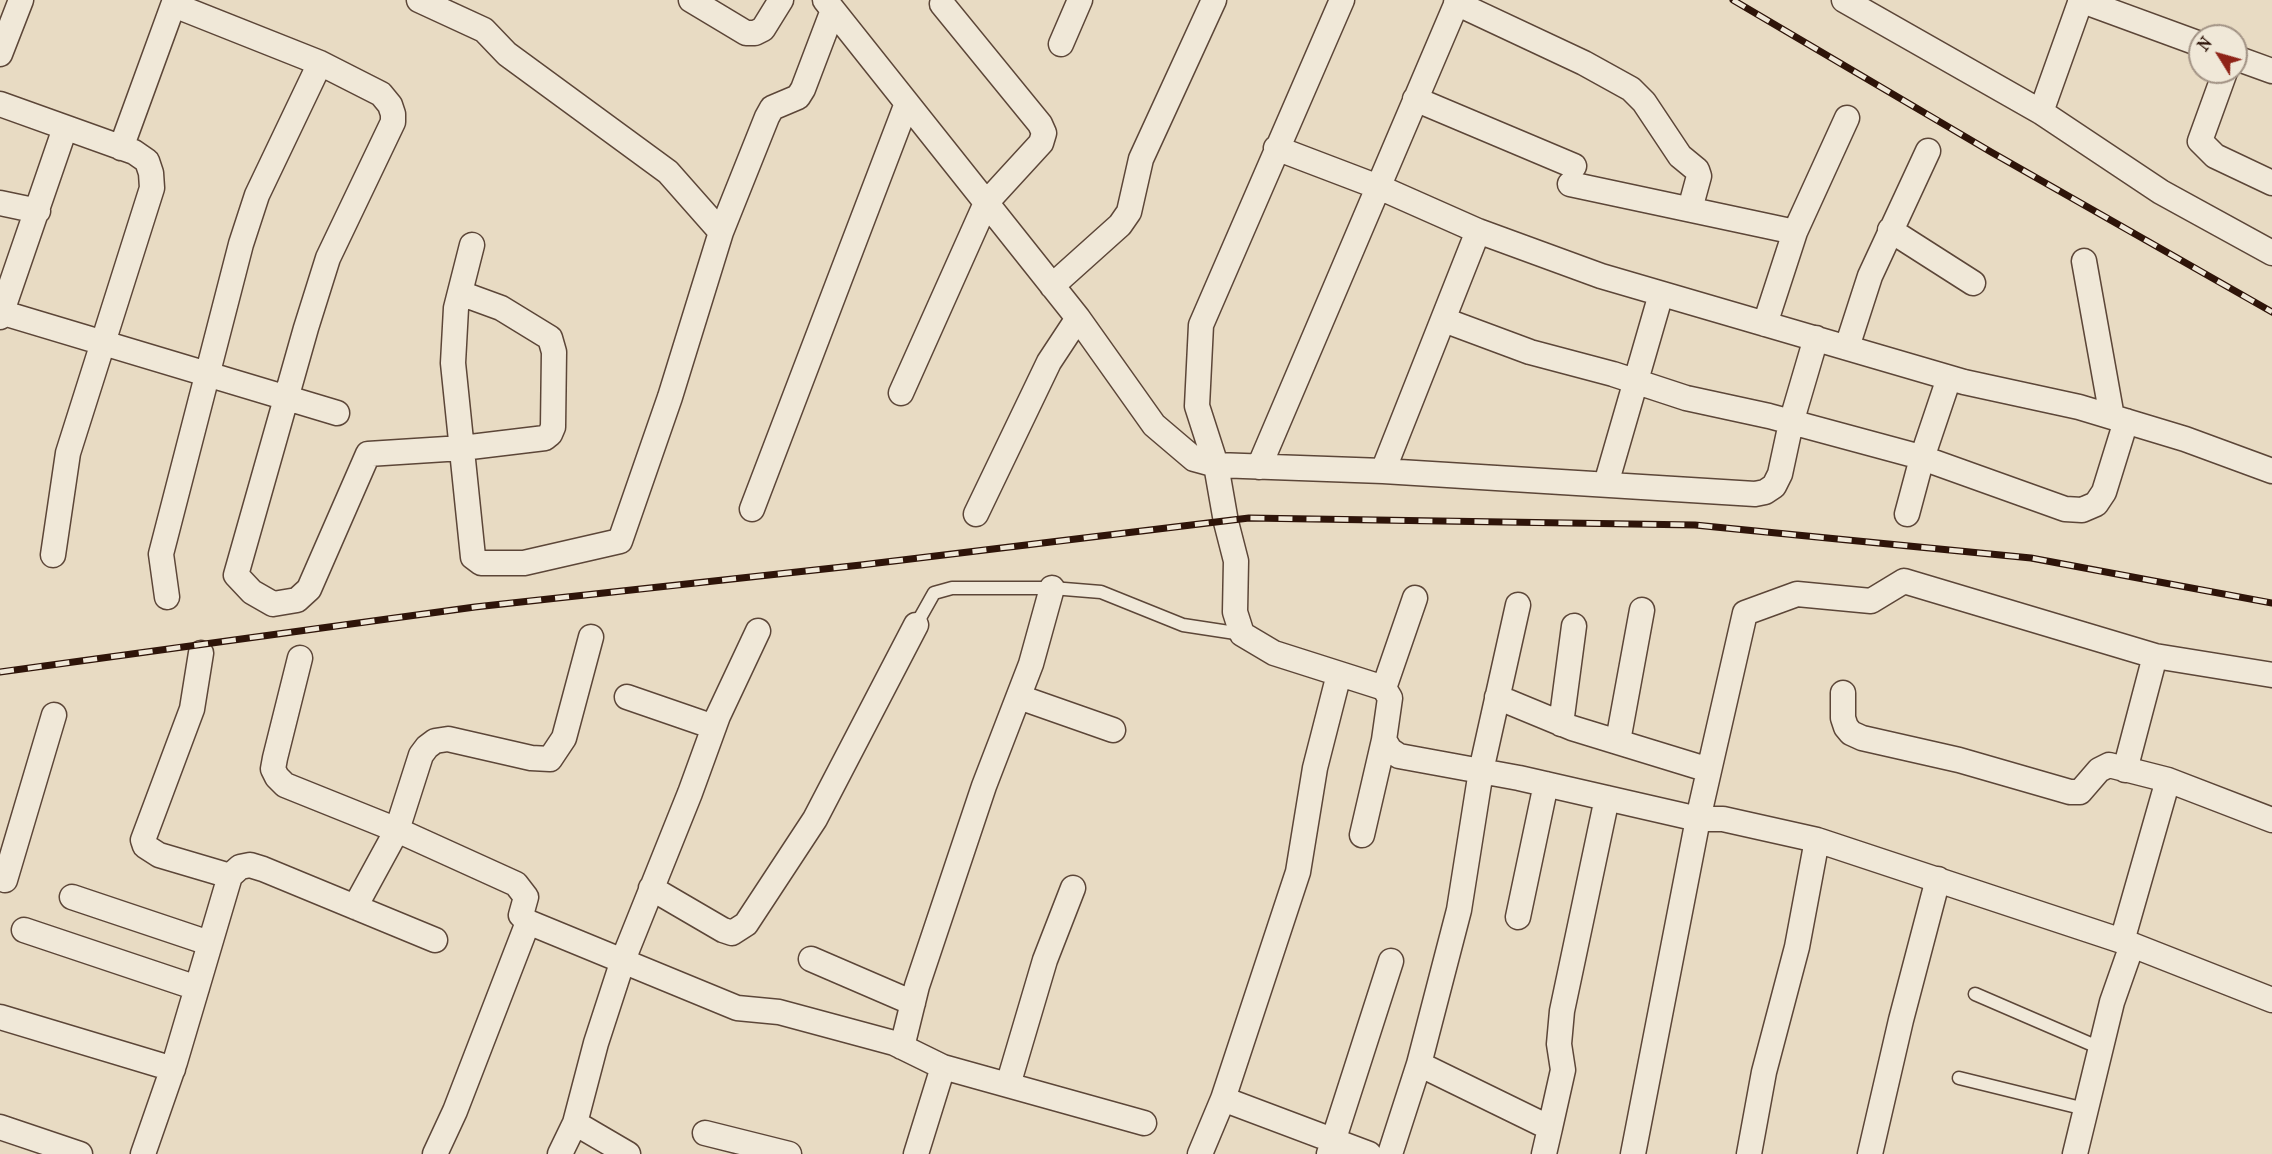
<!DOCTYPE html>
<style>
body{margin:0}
#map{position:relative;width:2272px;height:1154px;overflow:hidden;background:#e8dbc3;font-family:"IM FELL French Canon",serif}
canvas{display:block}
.north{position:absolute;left:2188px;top:24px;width:60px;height:60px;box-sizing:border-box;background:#f0e8d8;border:2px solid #a29385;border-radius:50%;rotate:307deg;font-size:16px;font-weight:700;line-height:24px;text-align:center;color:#2e1409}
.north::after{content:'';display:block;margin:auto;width:21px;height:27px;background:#8f2418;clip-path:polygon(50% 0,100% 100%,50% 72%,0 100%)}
</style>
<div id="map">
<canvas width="2272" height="1154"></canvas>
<div class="north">N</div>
</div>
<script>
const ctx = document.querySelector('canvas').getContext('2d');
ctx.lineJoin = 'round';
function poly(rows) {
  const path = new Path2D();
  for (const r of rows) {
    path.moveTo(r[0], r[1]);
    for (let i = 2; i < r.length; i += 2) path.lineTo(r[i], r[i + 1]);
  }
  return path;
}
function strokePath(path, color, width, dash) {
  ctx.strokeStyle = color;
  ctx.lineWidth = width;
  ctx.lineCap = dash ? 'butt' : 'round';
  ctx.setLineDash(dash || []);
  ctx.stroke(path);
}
const lane = poly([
 [916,625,934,593,952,588,1052,588,1101,592,1183,625,1242,634],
 [1975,994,2100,1048],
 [1959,1078,2085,1109]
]);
const street = poly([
 [419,0,484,30,507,54,668,172,721,232,670,397,620,541,524,563,481,563,473,557,453,363,456,308,472,245],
 [691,0,746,33,755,33,763,29,781,0],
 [825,0,1078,318,1154,425,1194,459,1216,465,1383,471,1755,494,1765,492,1774,486,1780,474,1791,423,1816,338],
 [1342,0,1201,325,1197,406,1216,465,1226,522,1236,561,1235,612,1242,634,1274,653,1384,688,1390,698,1384,740,1390,750,1399,756,1519,778,1698,819,1723,819,1817,840,2122,941,2272,1000],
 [1844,0,2041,112,2161,192,2272,253],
 [2080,0,2200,44],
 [1456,3,1584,63,1631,89,1644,102,1680,156,1697,170,1699,176,1690,209],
 [174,5,320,63,381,94,390,105,393,114,393,122,328,258,306,328,236,575,252,592,273,604,297,600,309,589,368,454,462,448,545,438,550,434,553,427,554,352,550,338,501,308,460,293],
 [1061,44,1080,0],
 [0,54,21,0],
 [2236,58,2272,71],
 [2225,72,2200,141,2215,156,2272,183],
 [1415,99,1574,166],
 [0,104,134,152,147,161,151,173,152,188,68,453,53,555],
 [2041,112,2081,0],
 [121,148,175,0],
 [1276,148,1381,188,1478,231,1601,276,1964,382,2079,407,2185,439,2272,471],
 [1570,184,1795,232],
 [0,203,38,211],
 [1890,230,1973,283],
 [721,232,767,117,772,108,798,97,803,89,833,10],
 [2084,261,2112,417],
 [1052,286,1120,225,1129,212,1141,159,1214,0],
 [0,312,337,413],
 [0,317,65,128],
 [1444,320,1530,352,1613,374,1686,398,1769,416,1917,456,2065,509,2082,510,2096,504,2104,492,2126,421],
 [1765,324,1795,232,1847,118],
 [1847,347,1870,276,1928,151],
 [901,393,986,203,1041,143,1044,133,1040,124,942,4],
 [1259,467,1458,0],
 [1383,471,1478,231],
 [1606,484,1661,294],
 [752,509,907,103],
 [976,514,1049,362,1078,318],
 [1907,514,1922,458,1949,378],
 [167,597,161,554,241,244,257,195,320,63],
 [1518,605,1481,771,1459,910,1419,1064,1550,1128,1544,1154],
 [201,653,192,709,143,840,145,846,159,855,230,876],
 [300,658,275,758,273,769,277,777,285,785,397,830,516,884,526,897,521,915,528,922,737,1008,779,1012,894,1043,943,1067,1144,1123],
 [1384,688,1415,598],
 [1843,693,1843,718,1846,727,1851,733,1862,738,1959,760,2070,792,2080,792,2099,770,2109,765,2168,780,2272,820],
 [627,697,714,727],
 [1019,697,1113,730],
 [1497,697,1572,728,1709,770],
 [1561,724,1574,626],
 [1618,741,1642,610],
 [2125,770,2155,656],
 [1362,835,1384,740],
 [0,878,5,880,54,715],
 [651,888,723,930,732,933,746,924,815,819,916,625],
 [72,897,209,943],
 [355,907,397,830,421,755,427,747,435,741,448,739,531,758,550,759,564,738,591,637],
 [1518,917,1546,784],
 [24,930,197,988],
 [2122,941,2168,780],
 [811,959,913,1003],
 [0,1017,173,1069],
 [902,1047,917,986,984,786,1031,664,1052,588],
 [1008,1085,1045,960,1073,888],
 [1223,1099,1369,1154],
 [575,1123,628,1154],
 [0,1127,80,1154],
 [1550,1128,1563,1070,1559,1044,1562,1011,1607,798],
 [705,1133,789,1154],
 [143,1154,175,1062,230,876,240,867,250,865,263,869,435,940],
 [435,1154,455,1111,528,922],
 [560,1154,575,1123,596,1043,623,960,690,793,718,716,758,631],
 [916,1154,943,1067],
 [1200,1154,1223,1099,1298,872,1315,768,1339,674],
 [1329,1154,1391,961],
 [1390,1154,1419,1064],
 [1633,1154,1698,819,1745,613,1797,594,1871,601,1904,581,2155,656,2272,675],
 [1749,1154,1764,1072,1797,947,1817,840],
 [1870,1154,1901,1020,1938,879],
 [2075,1154,2112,1002,2132,945]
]);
strokePath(lane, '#5c4638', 15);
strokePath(street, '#5c4638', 27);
strokePath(lane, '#f0e8d8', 12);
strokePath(street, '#f0e8d8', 24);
const rail = poly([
 [1733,0,1991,152,2272,312],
 [0,672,475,607,861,565,1249,518,1695,525,2031,558,2272,603]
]);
strokePath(rail, '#2e1409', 7);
strokePath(rail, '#f0e8d8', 4.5, [14]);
</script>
